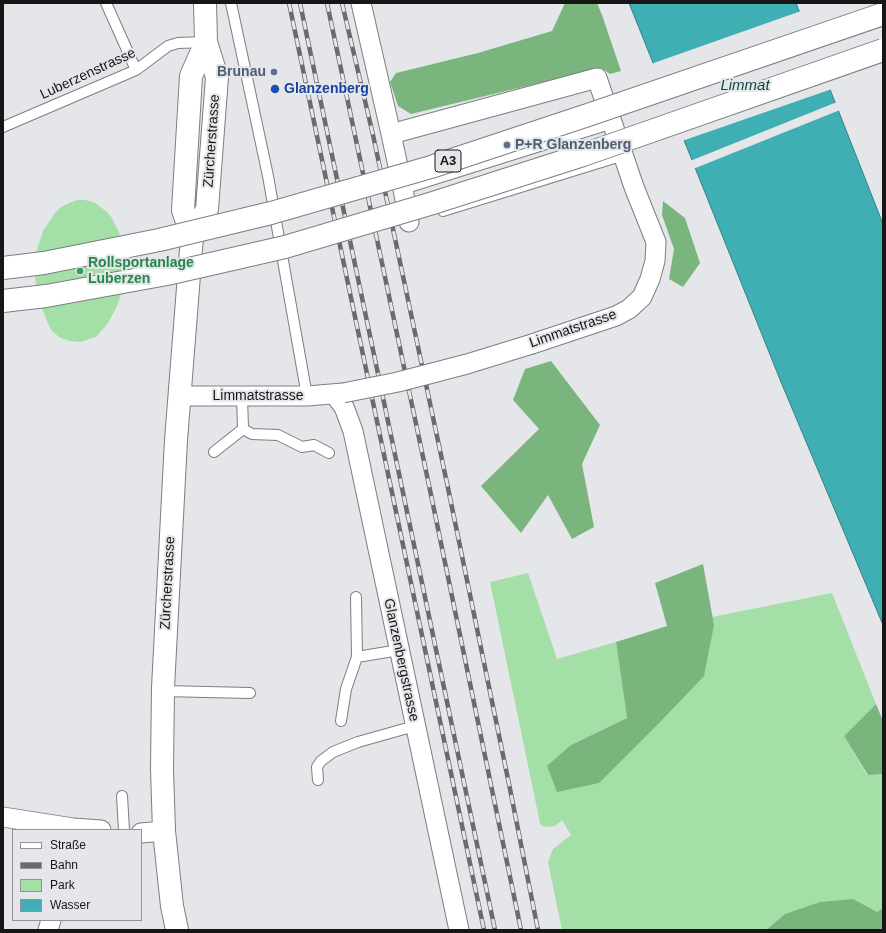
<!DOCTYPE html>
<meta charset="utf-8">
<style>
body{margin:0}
#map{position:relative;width:886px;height:933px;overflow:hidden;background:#e4e6e9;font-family:Arial,sans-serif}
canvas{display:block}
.frame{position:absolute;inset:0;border:4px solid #161617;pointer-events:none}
.legend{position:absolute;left:12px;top:829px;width:130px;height:92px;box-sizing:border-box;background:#e4e6e9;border:1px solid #929395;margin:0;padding:5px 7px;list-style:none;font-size:12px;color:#161617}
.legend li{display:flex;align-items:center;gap:8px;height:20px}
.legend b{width:20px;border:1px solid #929395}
</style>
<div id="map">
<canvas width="886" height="933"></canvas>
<div class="frame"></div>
<ul class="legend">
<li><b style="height:5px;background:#fff"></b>Straße</li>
<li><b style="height:5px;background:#6a6b6c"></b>Bahn</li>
<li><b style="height:11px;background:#a4dfa7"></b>Park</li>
<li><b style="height:11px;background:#40afb3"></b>Wasser</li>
</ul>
</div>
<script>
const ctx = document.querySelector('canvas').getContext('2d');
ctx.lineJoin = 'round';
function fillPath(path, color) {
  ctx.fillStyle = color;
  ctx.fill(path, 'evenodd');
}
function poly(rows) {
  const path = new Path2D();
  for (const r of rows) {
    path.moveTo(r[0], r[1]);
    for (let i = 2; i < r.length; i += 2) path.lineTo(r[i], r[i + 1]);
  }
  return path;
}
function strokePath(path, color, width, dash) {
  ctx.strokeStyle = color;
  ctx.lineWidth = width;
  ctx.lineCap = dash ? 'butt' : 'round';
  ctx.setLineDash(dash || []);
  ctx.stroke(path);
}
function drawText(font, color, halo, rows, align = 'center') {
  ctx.font = font + ' Arial,sans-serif';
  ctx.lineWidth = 4;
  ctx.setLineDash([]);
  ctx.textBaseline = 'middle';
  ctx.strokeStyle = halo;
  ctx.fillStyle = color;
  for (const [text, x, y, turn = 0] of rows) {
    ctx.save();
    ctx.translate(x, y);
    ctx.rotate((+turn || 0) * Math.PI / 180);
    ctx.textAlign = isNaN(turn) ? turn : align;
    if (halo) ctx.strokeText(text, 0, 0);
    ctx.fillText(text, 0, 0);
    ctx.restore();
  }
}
fillPath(poly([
 [77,200,85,200,94,202,107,212,112,218,122,239,125,263,124,286,117,306,108,323,96,337,80,342,69,341,59,337,51,330,47,321,39,301,35,278,36,253,43,231,55,213,61,207,69,203],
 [528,573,557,659,616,642,627,718,571,745,557,792,714,625,712,617,832,593,876,704,844,736,867,775,883,774,883,908,877,912,853,900,785,914,766,930,562,930,548,862,553,849,571,835,562,820,555,826,547,827,542,826,540,823,490,582]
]), '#a4dfa7');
fillPath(poly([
 [565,3,597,3,602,15,621,71,610,74,601,68,411,114,398,106,390,82,396,73,478,53,552,31],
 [663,201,685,218,700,263,683,287,669,279,674,249,662,215],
 [551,361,600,425,582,464,594,527,572,539,548,495,521,533,481,486,539,429,513,400,525,369],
 [703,564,714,625,704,676,662,720,599,783,557,792,547,766,571,745,627,718,616,642,667,626,655,583],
 [876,704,883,721,883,774,868,775,844,736],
 [853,899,877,912,883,908,883,930,766,930,785,914,820,902]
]), '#7bb57e');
const water = poly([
 [629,3,796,3,883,224,883,625,781,382,629,3]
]);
fillPath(water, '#40afb3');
strokePath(water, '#338184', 1);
fillPath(poly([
 [842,3,883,3,883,71,871,75,868,74],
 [801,11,832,89,682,141,651,64],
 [837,102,840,110,693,169,690,161]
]), '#e4e6e9');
const lane = poly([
 [106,3,136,70],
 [231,3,268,176,307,396],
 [3,127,136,70,168,46,178,43,206,42],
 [403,189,613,123],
 [443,211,624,155],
 [242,396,243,429,252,434,278,435,302,447,314,445,329,453],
 [214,452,243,429],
 [357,657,399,650],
 [163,691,250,693],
 [341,721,346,689,357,657,356,597],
 [318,780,317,767,321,761,333,752,358,742,415,726],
 [122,796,124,830]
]);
const street = poly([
 [361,3,391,134,403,189,409,222],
 [391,134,597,78,634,187,656,242,655,261,650,279,642,297,629,309,616,316,532,344],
 [334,394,344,407,353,431,459,930],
 [179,396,307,396,343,393],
 [3,817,73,828,101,830],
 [141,833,164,831],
 [48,930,51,920]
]);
const secondary = poly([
 [192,237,207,209,217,77,206,42,205,3],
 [177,930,172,906,164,831,162,769,163,688,176,440,192,237,183,210,191,76,206,42]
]);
strokePath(lane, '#7c7e81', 12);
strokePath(street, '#7c7e81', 21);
strokePath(secondary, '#7c7e81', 24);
strokePath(lane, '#fff', 10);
strokePath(street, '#fff', 19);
strokePath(secondary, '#fff', 22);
const rail = poly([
 [289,3,484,930],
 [300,3,495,930],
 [327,3,430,490,521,930],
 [342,3,373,135,448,488,509,784,538,930]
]);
strokePath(rail, '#6a6b6c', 4.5);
strokePath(rail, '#e4e6e9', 3, [9]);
const streetBridge = poly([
 [343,393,398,382,467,364,532,344]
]);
const highwayBridge = poly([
 [3,268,44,263,159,240,271,213,431,167,588,115,883,14],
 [3,301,46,296,167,274,285,247,433,203,583,155,883,50]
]);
strokePath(streetBridge, '#7c7e81', 21, []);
strokePath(highwayBridge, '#7c7e81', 24, []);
strokePath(streetBridge, '#fff', 19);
strokePath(highwayBridge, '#fff', 22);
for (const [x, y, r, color] of [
 [274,72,4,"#5c6f8a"],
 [275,89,5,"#1a4fb4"],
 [507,145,4,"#5c6f8a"],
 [80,271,4,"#2e9e5b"]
]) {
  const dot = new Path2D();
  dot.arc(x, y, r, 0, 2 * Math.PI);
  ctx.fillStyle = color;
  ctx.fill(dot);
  strokePath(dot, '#e4e6e9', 1.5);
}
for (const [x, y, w] of [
 [448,161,26]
]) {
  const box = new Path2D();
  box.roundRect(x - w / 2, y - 11, w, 22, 3);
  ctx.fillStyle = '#e4e6e9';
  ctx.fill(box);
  strokePath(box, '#161617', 1);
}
drawText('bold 13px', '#161617', null, [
 ["A3",448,161]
]);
drawText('bold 14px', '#4e5e75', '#e4e6e9', [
 ["Brunau",266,72],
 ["P+R Glanzenberg",515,145,"left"]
], 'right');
drawText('14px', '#161617', '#e4e6e9', [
 ["Luberzenstrasse",88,74,-25],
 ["Zürcherstrasse",212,141,-86],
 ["Limmatstrasse",573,329,-19],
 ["Limmatstrasse",258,396],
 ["Zürcherstrasse",168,583,-87],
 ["Glanzenbergstrasse",401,660,78]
]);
drawText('bold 14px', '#164399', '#e4e6e9', [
 ["Glanzenberg",284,89]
], 'left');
drawText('bold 14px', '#27864d', '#e4e6e9', [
 ["Rollsportanlage",88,263],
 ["Luberzen",88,279]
], 'left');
drawText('italic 15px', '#144547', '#e4e6e9', [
 ["Limmat",745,86]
]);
</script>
